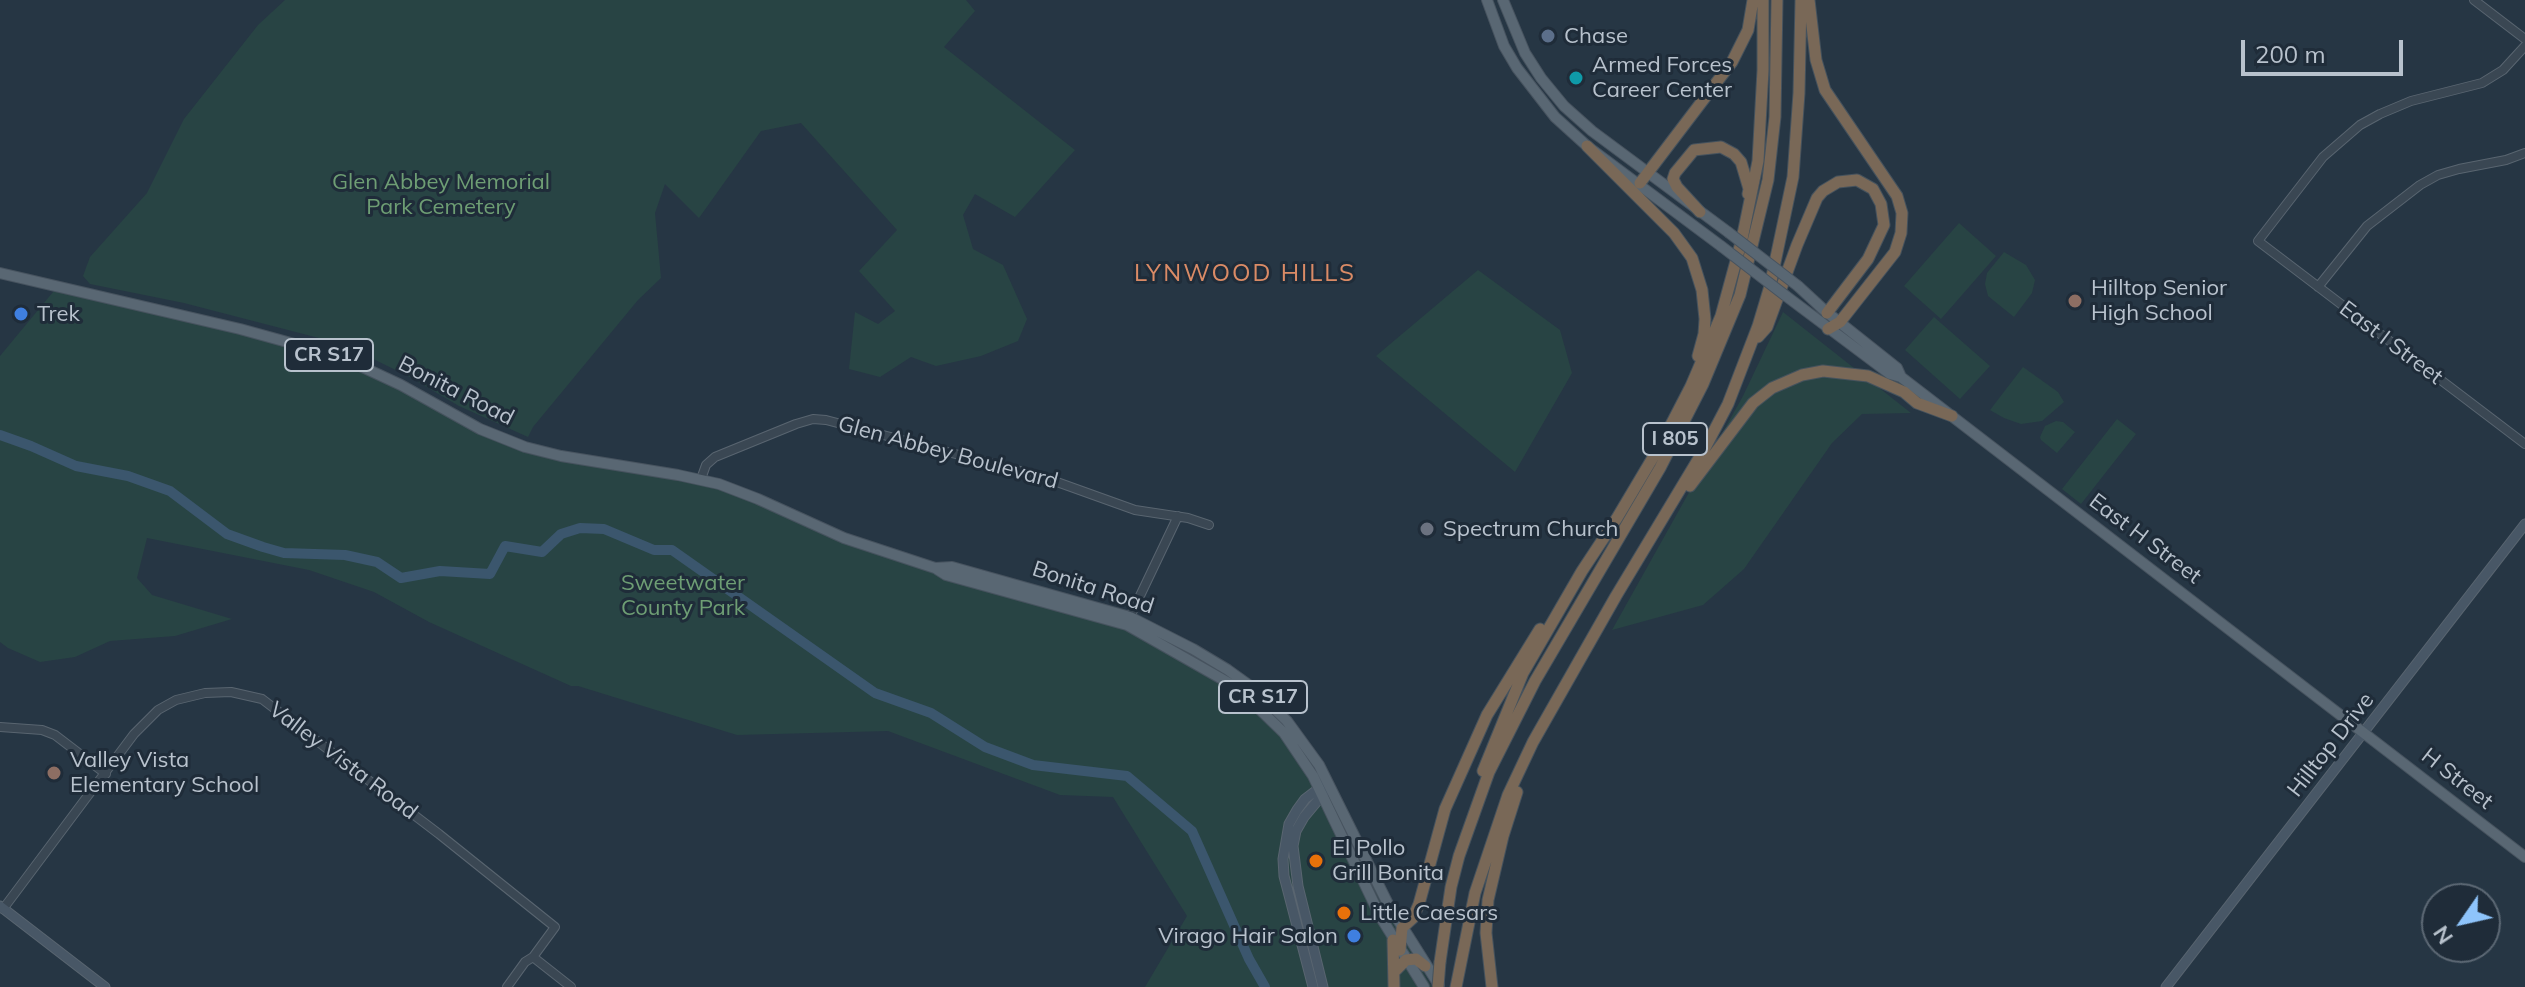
<!DOCTYPE html>
<style>
body{margin:0}
#map{position:relative;width:2525px;height:987px;overflow:hidden;background:#263644;font-family:Mulish,sans-serif}
canvas{display:block}
.north{position:absolute;left:2421px;top:883px;width:80px;height:80px;box-sizing:border-box;background:#1f2c39;border:2px solid #5c6874;border-radius:50%;rotate:236deg;font-size:22px;font-weight:700;line-height:32px;text-align:center;color:#b8c2cd}
.north::after{content:'';display:block;margin:auto;width:28px;height:36px;background:#8ec4fb;clip-path:polygon(50% 0,100% 100%,50% 72%,0 100%)}
.scale{position:absolute;left:2241px;top:40px;width:162px;height:36px;box-sizing:border-box;border:4px solid #b8c2cd;border-top:0;padding-left:10px;font-size:24px;line-height:28px;white-space:nowrap;color:#b8c2cd;-webkit-text-stroke:6px #1f2c39;paint-order:stroke}
</style>
<div id="map">
<canvas width="2525" height="987"></canvas>
<div class="north">N</div>
<div class="scale">200 m</div>
</div>
<script>
const ctx = document.querySelector('canvas').getContext('2d');
ctx.lineJoin = 'round';
function fillPath(path, color) {
  ctx.fillStyle = color;
  ctx.fill(path, 'evenodd');
}
function poly(rows) {
  const path = new Path2D();
  for (const r of rows) {
    path.moveTo(r[0], r[1]);
    for (let i = 2; i < r.length; i += 2) path.lineTo(r[i], r[i + 1]);
  }
  return path;
}
function strokePath(path, color, width, dash) {
  ctx.strokeStyle = color;
  ctx.lineWidth = width;
  ctx.lineCap = dash ? 'butt' : 'round';
  ctx.setLineDash(dash || []);
  ctx.stroke(path);
}
function drawText(font, color, halo, rows, align = 'center') {
  ctx.font = font + ' Mulish,sans-serif';
  ctx.lineWidth = 6;
  ctx.setLineDash([]);
  ctx.textBaseline = 'middle';
  ctx.strokeStyle = halo;
  ctx.fillStyle = color;
  for (const [text, x, y, turn = 0] of rows) {
    ctx.save();
    ctx.translate(x, y);
    ctx.rotate((+turn || 0) * Math.PI / 180);
    ctx.textAlign = isNaN(turn) ? turn : align;
    if (halo) ctx.strokeText(text, 0, 0);
    ctx.fillText(text, 0, 0);
    ctx.restore();
  }
}
fillPath(poly([
 [285,0,966,0,975,11,944,47,1075,150,1015,217,975,194,963,215,973,249,1003,265,1027,319,1018,341,981,356,936,366,911,357,880,377,849,369,855,312,878,324,895,311,859,271,897,230,801,123,761,131,699,218,665,184,655,213,661,278,638,300,533,427,528,437,459,406,408,376,365,355,319,338,184,303,90,284,83,276,90,257,147,193,184,119,258,25],
 [1959,223,1996,256,1941,319,1904,286],
 [2004,252,2026,265,2035,280,2032,293,2014,317,1988,296,1985,284,1987,273],
 [1478,270,1560,330,1572,373,1515,472,1376,356],
 [58,286,321,351,517,444,701,479,843,537,1166,639,1232,678,1257,697,1283,724,1305,752,1318,773,1389,914,1432,987,1145,987,1187,916,1113,797,1060,795,888,731,737,735,578,686,571,686,429,622,374,592,309,570,147,538,137,578,152,595,232,619,175,636,110,641,75,657,40,662,8,648,0,642,0,356],
 [1783,312,1911,413,1862,414,1832,443,1744,569,1703,605,1612,630,1743,396],
 [1934,317,1990,366,1960,399,1905,350],
 [2023,367,2058,392,2064,402,2042,421,2021,424,2004,418,1990,410],
 [2117,419,2136,434,2081,504,2062,489],
 [2056,421,2063,422,2075,432,2057,453,2041,440,2040,437,2045,426]
]), '#284444');
strokePath(poly([
 [0,435,31,446,76,466,128,476,170,491,227,534,263,547,284,553,345,555,377,562,401,578,440,571,490,574,505,546,542,552,561,534,580,528,604,529,654,550,672,550,875,693,931,713,985,747,1033,765,1127,776,1192,831,1249,959,1265,987]
]), '#3b566d', 10);
const tertiary = poly([
 [2474,0,2525,39],
 [2525,46,2503,70,2482,83,2411,101,2380,114,2360,125,2323,157,2258,241,2525,444],
 [2318,287,2367,226,2420,185,2438,175,2459,169,2506,160,2525,153],
 [701,479,706,465,715,457,796,424,813,419,826,420,1043,477,1135,510,1188,518,1209,525],
 [1128,621,1178,516],
 [0,727,42,730,55,735,106,774],
 [3,909,134,734,158,710,176,700,205,693,231,692,262,699,439,834,555,927,533,957,525,962,507,987],
 [533,957,571,987]
]);
const secondary = poly([
 [0,906,105,987],
 [1313,987,1284,876,1283,859,1289,824,1297,810,1305,799,1322,786],
 [1323,987,1298,886,1293,846,1296,831,1304,817,1324,793],
 [2166,987,2525,524]
]);
const primary = poly([
 [1487,0,1504,46,1517,68,1555,117,1587,146,1721,246],
 [1503,0,1525,53,1541,78,1564,106,1592,131,1728,232],
 [0,273,240,329,309,348,356,364,401,385,480,429,525,447,561,456,678,475,719,484,758,499,844,538,935,568,946,575,1127,625,1229,683,1249,699,1284,733,1313,776,1380,916,1424,987],
 [1798,286,1824,310,1897,368,1901,377],
 [1786,296,1890,374,1901,377,2525,857],
 [935,568,952,567,1130,617,1193,649,1228,670,1253,688,1287,721,1319,765,1388,904,1439,985]
]);
const motorway = poly([
 [1809,0,1816,60,1825,90,1897,196,1902,213,1901,233,1895,252,1840,322,1828,329],
 [1587,146,1674,233,1692,258,1702,290,1705,319,1704,334,1698,356],
 [1640,183,1732,62,1748,30,1753,0],
 [1700,212,1677,187,1673,179,1675,173,1694,150,1721,147,1734,154,1741,162,1749,189,1748,194],
 [1758,337,1767,327,1797,245,1817,198,1823,191,1838,182,1857,180,1873,189,1881,204,1884,225,1868,259,1827,313],
 [1690,486,1753,403,1772,388,1802,375,1823,371,1868,376,1904,392,1917,403,1952,416],
 [1483,771,1523,673,1582,571,1617,518,1661,444,1691,386,1721,316,1742,239,1758,161,1763,70,1763,0],
 [1393,940,1394,987],
 [1400,950,1402,928,1413,918,1419,904,1445,809,1487,715,1540,629],
 [1440,962,1451,887,1459,856,1489,772,1535,681,1660,468,1703,384,1740,295,1768,180,1775,117,1777,0],
 [1394,972,1406,960,1416,959,1425,966],
 [1456,987,1475,893,1508,795,1533,742,1616,596,1705,448,1728,404,1758,326,1770,286,1793,177,1799,93,1801,0],
 [1492,987,1486,933,1488,900,1503,836,1517,792]
]);
strokePath(tertiary, '#596570', 10);
strokePath(secondary, '#596570', 11);
strokePath(primary, '#47535f', 12);
strokePath(motorway, '#45525d', 13);
strokePath(tertiary, '#3a4753', 8);
strokePath(secondary, '#485766', 9);
strokePath(primary, '#596773', 10);
strokePath(motorway, '#796857', 11);
const primaryBridge = poly([
 [1728,232,1798,286],
 [1721,246,1786,296]
]);
const motorwayBridge = poly([
 [1438,987,1440,962]
]);
strokePath(primaryBridge, '#47535f', 12, []);
strokePath(motorwayBridge, '#45525d', 13, []);
strokePath(primaryBridge, '#596773', 10);
strokePath(motorwayBridge, '#796857', 11);
for (const [x, y, r, color] of [
 [1548,36,8,"#5c6f8a"],
 [1576,78,8,"#0f9aa8"],
 [2075,301,8,"#8d6e63"],
 [21,314,8,"#3f7fe0"],
 [1427,529,8,"#6b7280"],
 [54,773,8,"#8d6e63"],
 [1316,861,8,"#e8710a"],
 [1344,913,8,"#e8710a"],
 [1354,936,8,"#3f7fe0"]
]) {
  const dot = new Path2D();
  dot.arc(x, y, r, 0, 2 * Math.PI);
  ctx.fillStyle = color;
  ctx.fill(dot);
  strokePath(dot, '#1f2c39', 3);
}
for (const [x, y, w] of [
 [329,355,88],
 [1675,439,64],
 [1263,697,88]
]) {
  const box = new Path2D();
  box.roundRect(x - w / 2, y - 16, w, 32, 6);
  ctx.fillStyle = '#1f2c39';
  ctx.fill(box);
  strokePath(box, '#b8c2cd', 2);
}
drawText('bold 20px', '#b8c2cd', null, [
 ["CR S17",329,355],
 ["I 805",1675,439],
 ["CR S17",1263,697]
]);
drawText('22px', '#b8c2cd', '#1f2c39', [
 ["Chase",1564,36],
 ["Armed Forces",1592,65],
 ["Career Center",1592,90],
 ["Hilltop Senior",2091,288],
 ["High School",2091,313],
 ["Trek",37,314],
 ["Spectrum Church",1443,529],
 ["Valley Vista",70,760],
 ["Elementary School",70,785],
 ["El Pollo",1332,848],
 ["Grill Bonita",1332,873],
 ["Little Caesars",1360,913],
 ["Virago Hair Salon",1338,936,"right"]
], 'left');
drawText('22px', '#6e9e74', '#1f2c39', [
 ["Glen Abbey Memorial",441,182],
 ["Park Cemetery",441,207],
 ["Sweetwater",683,583],
 ["County Park",683,608]
]);
drawText('22px', '#b8c2cd', '#1f2c39', [
 ["East I Street",2391,343,37],
 ["Bonita Road",456,391,27],
 ["Glen Abbey Boulevard",948,453,15],
 ["East H Street",2145,539,37],
 ["Bonita Road",1093,588,18],
 ["Hilltop Drive",2331,745,-52],
 ["Valley Vista Road",343,761,37],
 ["H Street",2457,779,38]
]);
ctx.letterSpacing = '2px';
drawText('24px', '#da8b66', '#1f2c39', [
 ["LYNWOOD HILLS",1245,274]
]);
ctx.letterSpacing = '0px';
</script>
